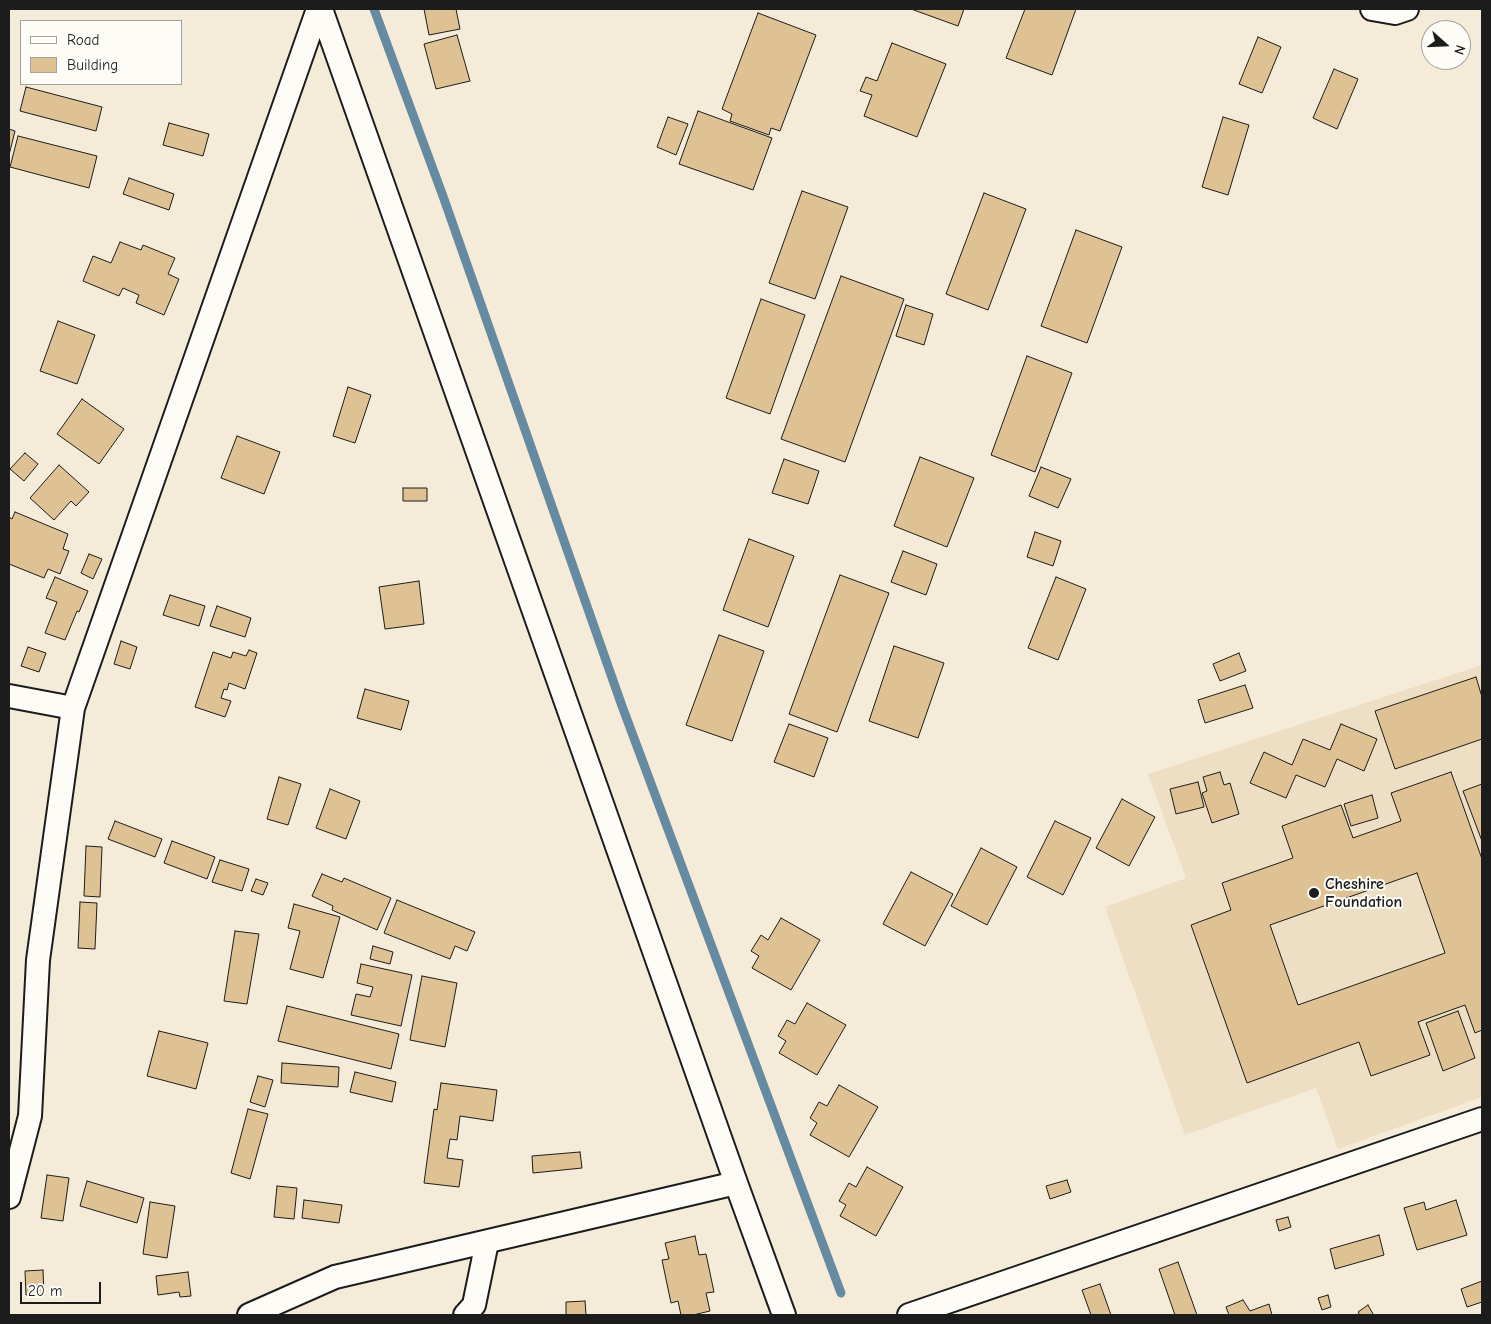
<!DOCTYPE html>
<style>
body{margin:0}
#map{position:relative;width:1491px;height:1324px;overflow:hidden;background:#f4ebd9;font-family:"Comic Neue",sans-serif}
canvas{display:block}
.frame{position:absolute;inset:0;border:10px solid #1c1c1c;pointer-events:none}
.legend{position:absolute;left:20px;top:20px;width:162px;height:65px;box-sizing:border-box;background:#fdfcf7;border:1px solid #a3a29f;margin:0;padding:6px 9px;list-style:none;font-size:15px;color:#1c1c1c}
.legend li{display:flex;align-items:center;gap:10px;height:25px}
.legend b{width:25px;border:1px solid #a3a29f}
.north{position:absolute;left:1421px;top:20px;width:50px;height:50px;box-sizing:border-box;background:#fdfcf7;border:1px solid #a3a29f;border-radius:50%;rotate:110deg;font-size:14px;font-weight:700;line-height:20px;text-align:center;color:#1c1c1c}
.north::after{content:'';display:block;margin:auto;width:18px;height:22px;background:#1c1c1c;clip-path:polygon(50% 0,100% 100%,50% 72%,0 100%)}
.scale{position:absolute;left:20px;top:1282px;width:81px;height:22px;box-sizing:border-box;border:2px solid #1c1c1c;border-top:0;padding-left:6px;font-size:15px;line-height:18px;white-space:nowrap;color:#1c1c1c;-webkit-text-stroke:4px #fdfcf7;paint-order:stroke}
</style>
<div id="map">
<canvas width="1491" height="1324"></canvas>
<div class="frame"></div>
<ul class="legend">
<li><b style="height:6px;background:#fdfcf7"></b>Road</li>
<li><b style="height:14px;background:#dfc293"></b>Building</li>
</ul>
<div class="north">N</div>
<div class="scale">20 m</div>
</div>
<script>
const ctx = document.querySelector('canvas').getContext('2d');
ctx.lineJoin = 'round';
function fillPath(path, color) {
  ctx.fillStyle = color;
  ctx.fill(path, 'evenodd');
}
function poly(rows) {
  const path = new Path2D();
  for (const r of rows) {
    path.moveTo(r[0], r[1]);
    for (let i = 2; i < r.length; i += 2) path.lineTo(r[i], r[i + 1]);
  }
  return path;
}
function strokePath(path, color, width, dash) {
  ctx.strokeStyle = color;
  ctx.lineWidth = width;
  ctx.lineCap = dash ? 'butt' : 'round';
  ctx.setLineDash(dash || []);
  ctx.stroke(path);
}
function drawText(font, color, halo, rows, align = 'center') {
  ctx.font = font + ' "Comic Neue",sans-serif';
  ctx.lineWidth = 4;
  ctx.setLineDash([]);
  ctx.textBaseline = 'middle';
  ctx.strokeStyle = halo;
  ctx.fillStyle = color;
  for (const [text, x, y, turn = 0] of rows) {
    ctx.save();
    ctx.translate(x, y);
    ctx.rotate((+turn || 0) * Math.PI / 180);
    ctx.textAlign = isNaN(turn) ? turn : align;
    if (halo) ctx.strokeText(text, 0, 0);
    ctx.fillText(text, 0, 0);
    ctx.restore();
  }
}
fillPath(poly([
 [1482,665,1482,1097,1338,1149,1316,1088,1185,1135,1105,907,1186,878,1148,774]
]), '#eedfc4');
strokePath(poly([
 [374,9,444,199,622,706,841,1293]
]), '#668aa1', 9);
const building = poly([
 [424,9,456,9,460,29,429,35,424,9],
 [911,9,964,9,958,26,911,9],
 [1025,9,1076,9,1052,75,1006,58,1025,9],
 [758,13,816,35,780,131,771,128,769,135,730,121,732,114,722,109,758,13],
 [457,35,470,81,436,89,424,44,457,35],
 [1258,37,1281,47,1262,93,1239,84,1258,37],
 [892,43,946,64,917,137,864,116,872,95,860,91,866,77,877,81,892,43],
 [1334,69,1358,79,1337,129,1313,118,1334,69],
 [26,87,102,107,96,131,20,111,26,87],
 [698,111,772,138,753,190,679,164,698,111],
 [668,117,688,124,676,155,657,147,668,117],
 [1223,117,1249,125,1228,195,1202,187,1223,117],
 [169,123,209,134,203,156,163,145,169,123],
 [9,129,15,131,9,155,9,129],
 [18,136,97,156,89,188,10,167,18,136],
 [129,178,174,194,169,210,123,194,129,178],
 [802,191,848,207,815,299,769,283,802,191],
 [984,193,1026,209,988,310,946,294,984,193],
 [1076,230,1122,247,1087,343,1041,326,1076,230],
 [120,242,141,250,143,245,175,258,168,274,179,279,164,315,136,303,139,295,123,288,119,296,83,281,93,256,111,263,120,242],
 [841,276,904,299,845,462,781,439,841,276],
 [761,299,805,315,770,414,726,398,761,299],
 [906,305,933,314,924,345,896,336,906,305],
 [58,321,95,335,77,384,40,371,58,321],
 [1027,356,1072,373,1035,472,991,455,1027,356],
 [348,387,371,395,355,443,333,436,348,387],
 [82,399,124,429,99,464,57,434,82,399],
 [237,436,280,452,264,494,221,478,237,436],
 [25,453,38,464,24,481,10,469,25,453],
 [920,457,974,478,947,547,894,526,920,457],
 [784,459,819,471,808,504,772,493,784,459],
 [59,465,89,492,76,506,71,501,54,520,30,498,59,465],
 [1041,467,1071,479,1058,508,1029,496,1041,467],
 [403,488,427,488,427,501,403,501,403,488],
 [15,512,68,534,63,549,69,551,60,574,48,569,44,578,9,564,9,517,12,519,15,512],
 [1035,532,1061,541,1053,566,1027,557,1035,532],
 [749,539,794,556,768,627,723,610,749,539],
 [903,551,937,564,926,595,891,582,903,551],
 [89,554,102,559,93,579,81,573,89,554],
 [840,575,889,593,837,732,789,714,840,575],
 [55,577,88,591,79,612,77,611,65,640,45,633,57,602,46,598,55,577],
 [1056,577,1086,589,1058,660,1028,648,1056,577],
 [419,581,424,624,385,629,379,587,419,581],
 [170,595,205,606,199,626,163,615,170,595],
 [217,606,251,618,245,637,210,626,217,606],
 [719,635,764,651,732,741,686,725,719,635],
 [121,641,137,647,130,669,114,664,121,641],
 [894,646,944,663,918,738,869,721,894,646],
 [28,647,46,653,39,672,21,666,28,647],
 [249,650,257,653,245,689,229,683,227,690,224,689,221,698,231,701,225,717,195,707,213,652,231,658,233,652,246,656,249,650],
 [1239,653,1246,671,1220,681,1213,664,1239,653],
 [1476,677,1482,697,1482,739,1395,769,1375,711,1476,677],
 [1245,685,1253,708,1205,723,1198,700,1245,685],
 [365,689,409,701,401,730,357,718,365,689],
 [789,724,828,738,814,777,774,762,789,724],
 [1341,724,1377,739,1364,771,1337,759,1325,787,1296,775,1286,798,1250,783,1264,752,1292,765,1303,739,1330,750,1341,724],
 [1220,772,1224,785,1230,783,1239,814,1212,823,1202,793,1207,791,1203,777,1220,772],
 [1451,772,1482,859,1482,1030,1475,1033,1465,1005,1418,1022,1430,1055,1371,1076,1359,1042,1247,1083,1191,925,1231,910,1222,883,1293,858,1282,826,1341,805,1353,838,1401,821,1391,793,1451,772],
 [1417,873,1445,953,1298,1005,1270,925,1417,873],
 [279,777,301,784,288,825,267,819,279,777],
 [1198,782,1204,807,1176,814,1170,789,1198,782],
 [1482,784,1482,841,1463,791,1482,784],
 [330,789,360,801,346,839,316,828,330,789],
 [1372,795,1378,818,1351,826,1344,804,1372,795],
 [1122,799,1155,817,1129,866,1096,848,1122,799],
 [115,821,162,839,155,857,108,839,115,821],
 [1055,821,1091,838,1063,895,1027,877,1055,821],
 [172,841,215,857,207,879,164,863,172,841],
 [86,846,102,847,100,897,84,896,86,846],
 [981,848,1017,867,987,925,951,906,981,848],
 [220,860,249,869,242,891,212,882,220,860],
 [911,872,953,894,925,946,883,924,911,872],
 [322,874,342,882,344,878,391,898,377,930,332,910,333,906,312,896,322,874],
 [256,879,268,883,263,895,251,891,256,879],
 [397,900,475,932,467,951,455,946,450,959,384,933,397,900],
 [80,902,97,903,95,949,78,948,80,902],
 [294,904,340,917,323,978,290,969,300,931,288,928,294,904],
 [781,918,820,940,791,990,752,968,759,956,751,951,761,935,768,940,781,918],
 [235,931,259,934,247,1004,224,1001,235,931],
 [373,946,393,952,390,964,370,959,373,946],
 [361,964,412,975,401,1026,351,1015,356,994,370,997,373,987,357,983,361,964],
 [422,976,457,983,445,1047,410,1040,422,976],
 [807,1003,846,1025,817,1075,779,1053,786,1041,778,1036,787,1020,795,1024,807,1003],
 [287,1006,399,1034,391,1069,278,1041,287,1006],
 [1458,1011,1475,1058,1443,1071,1426,1023,1458,1011],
 [159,1031,208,1043,196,1089,147,1076,159,1031],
 [282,1063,339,1067,338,1087,281,1083,282,1063],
 [355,1072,396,1082,392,1102,350,1092,355,1072],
 [258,1076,273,1080,265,1107,250,1102,258,1076],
 [441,1083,497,1090,493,1121,460,1116,457,1140,450,1139,447,1158,463,1160,459,1187,424,1183,434,1109,437,1110,441,1083],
 [839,1085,878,1107,849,1157,810,1135,817,1123,810,1118,819,1102,827,1106,839,1085],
 [248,1109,268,1114,250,1179,231,1173,248,1109],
 [580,1152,582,1168,533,1173,532,1156,580,1152],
 [867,1167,903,1187,876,1236,840,1216,846,1205,839,1201,849,1183,856,1187,867,1167],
 [47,1175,69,1178,63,1221,41,1218,47,1175],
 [1067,1180,1071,1192,1050,1199,1046,1186,1067,1180],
 [87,1181,144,1198,137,1223,80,1206,87,1181],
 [277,1186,297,1188,294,1219,274,1217,277,1186],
 [304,1200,342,1205,339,1223,302,1218,304,1200],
 [1456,1200,1467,1235,1417,1250,1404,1208,1424,1202,1426,1210,1456,1200],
 [150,1202,175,1206,167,1258,143,1254,150,1202],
 [1288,1217,1291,1227,1279,1231,1276,1220,1288,1217],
 [1379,1235,1384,1255,1335,1269,1330,1249,1379,1235],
 [695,1236,699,1255,706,1254,714,1292,706,1293,710,1311,693,1315,681,1315,678,1301,671,1303,662,1260,669,1259,665,1243,695,1236],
 [1178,1262,1197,1315,1175,1315,1159,1269,1178,1262],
 [43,1270,44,1294,26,1295,25,1271,43,1270],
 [188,1272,191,1296,180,1297,179,1292,158,1295,156,1276,188,1272],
 [1482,1281,1482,1302,1467,1307,1461,1289,1482,1281],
 [1100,1284,1111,1315,1091,1315,1082,1290,1100,1284],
 [1328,1295,1331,1307,1322,1310,1318,1298,1328,1295],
 [1243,1300,1250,1311,1269,1304,1272,1315,1229,1315,1226,1307,1243,1300],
 [585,1301,586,1315,566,1315,566,1302,585,1301],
 [1368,1305,1373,1314,1371,1315,1360,1315,1358,1312,1368,1305]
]);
fillPath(building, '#dfc293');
strokePath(building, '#1c1c1c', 1);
const minor = poly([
 [321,9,736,1183,784,1315],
 [1372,9,1395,13,1407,9],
 [9,696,73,708],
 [9,1197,30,1116,38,960,73,708,318,9],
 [249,1315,335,1277,736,1183],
 [465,1315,474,1305,487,1242],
 [909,1315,1482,1119]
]);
strokePath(minor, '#1c1c1c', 26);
strokePath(minor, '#fdfcf7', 22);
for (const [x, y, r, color] of [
 [1314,893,6,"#1c1c1c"]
]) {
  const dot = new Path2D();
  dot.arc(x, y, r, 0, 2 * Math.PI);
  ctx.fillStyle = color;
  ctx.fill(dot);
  strokePath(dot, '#fdfcf7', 2);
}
drawText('bold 16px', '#1c1c1c', '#fdfcf7', [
 ["Cheshire",1325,884],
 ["Foundation",1325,902]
], 'left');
</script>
